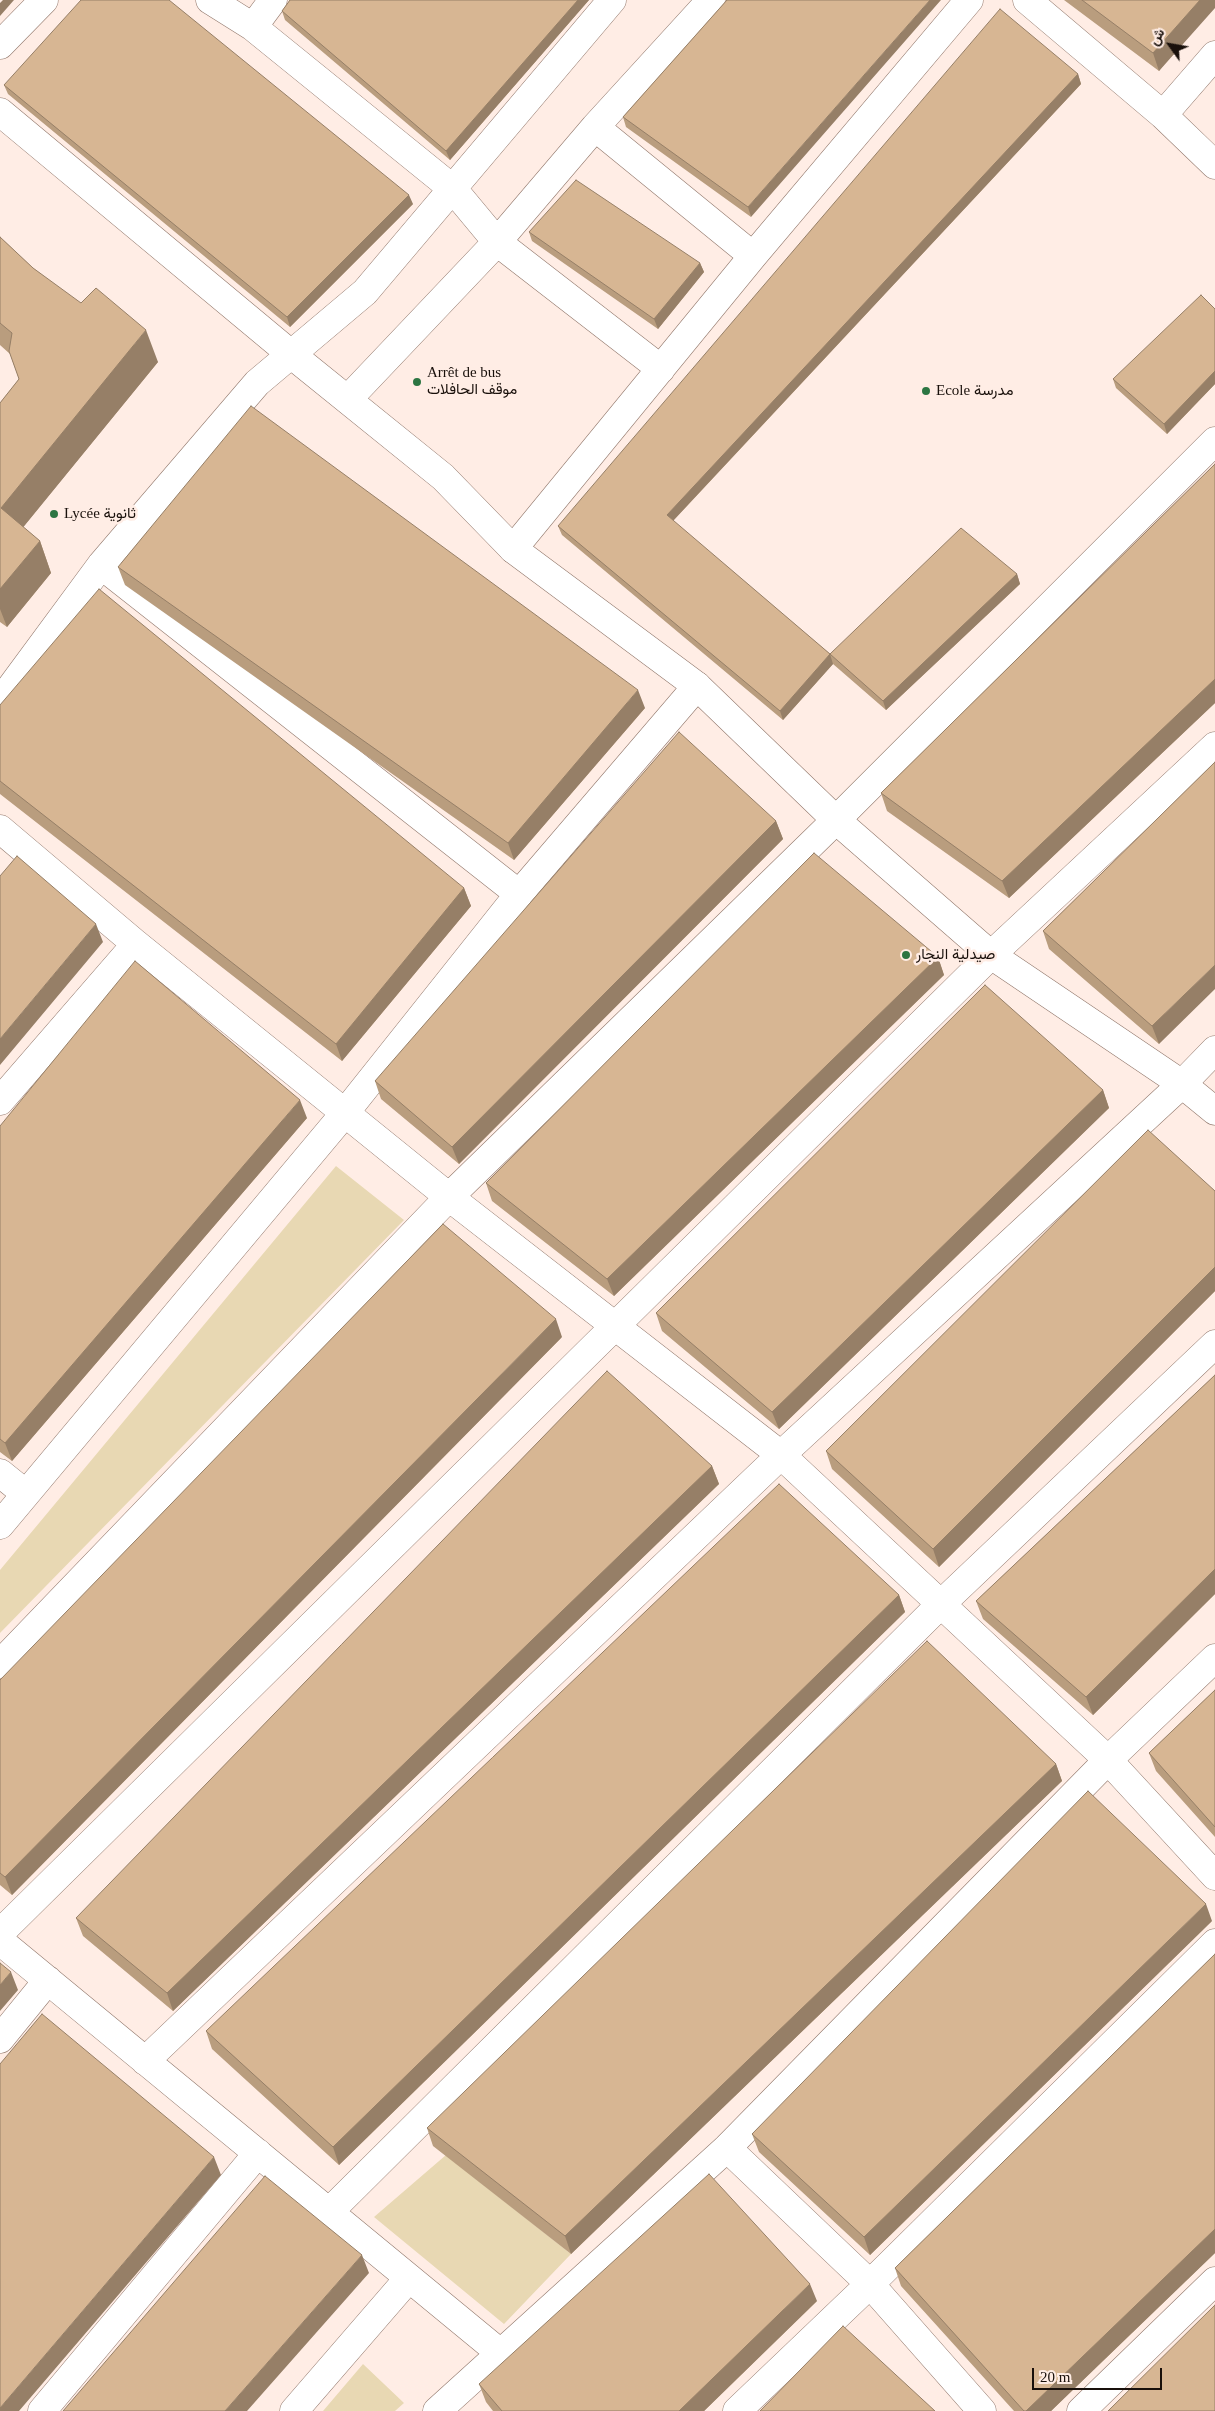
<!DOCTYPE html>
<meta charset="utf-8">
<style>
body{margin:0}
#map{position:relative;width:1215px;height:2411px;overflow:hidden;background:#ffede5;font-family:"Times New Roman",Vazirmatn,serif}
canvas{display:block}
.north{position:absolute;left:1145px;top:20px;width:50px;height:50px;-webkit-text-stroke:4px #ffede5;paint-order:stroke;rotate:302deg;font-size:14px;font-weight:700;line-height:20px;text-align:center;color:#19100b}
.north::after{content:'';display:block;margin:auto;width:18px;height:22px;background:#19100b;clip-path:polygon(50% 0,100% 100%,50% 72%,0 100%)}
.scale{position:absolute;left:1032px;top:2368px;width:130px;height:22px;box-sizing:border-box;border:2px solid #19100b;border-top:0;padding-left:6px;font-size:15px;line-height:18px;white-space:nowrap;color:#19100b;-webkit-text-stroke:4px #ffede5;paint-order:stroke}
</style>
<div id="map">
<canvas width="1215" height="2411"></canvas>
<div class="north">ش</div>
<div class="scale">20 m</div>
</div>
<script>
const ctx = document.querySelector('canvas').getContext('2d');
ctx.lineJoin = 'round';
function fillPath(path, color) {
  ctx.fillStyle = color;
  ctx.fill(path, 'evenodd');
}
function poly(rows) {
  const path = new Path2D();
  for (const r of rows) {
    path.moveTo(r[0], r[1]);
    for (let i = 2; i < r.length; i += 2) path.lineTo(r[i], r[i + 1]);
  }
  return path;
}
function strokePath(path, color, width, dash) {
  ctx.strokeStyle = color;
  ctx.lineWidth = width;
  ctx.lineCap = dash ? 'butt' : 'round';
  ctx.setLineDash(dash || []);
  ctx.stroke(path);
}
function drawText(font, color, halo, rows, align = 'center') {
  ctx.font = font + ' "Times New Roman",Vazirmatn,serif';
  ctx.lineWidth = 5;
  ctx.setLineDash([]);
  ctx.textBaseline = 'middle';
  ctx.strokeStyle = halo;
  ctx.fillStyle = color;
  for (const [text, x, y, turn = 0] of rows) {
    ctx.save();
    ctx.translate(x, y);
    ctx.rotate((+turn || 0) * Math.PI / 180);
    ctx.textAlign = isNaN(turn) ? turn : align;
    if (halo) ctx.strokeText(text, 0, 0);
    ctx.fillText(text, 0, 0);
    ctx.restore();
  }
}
fillPath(poly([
 [336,1166,404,1220,0,1633,0,1570],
 [446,2155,571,2254,504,2324,374,2217],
 [363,2364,404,2403,395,2411,323,2411]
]), '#e8d8b3');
const minor = poly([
 [210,0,253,27,453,189,497,242,661,369],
 [1027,0,1163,115,1215,165],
 [253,27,273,0],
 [0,45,44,0],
 [1163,115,1215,55],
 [595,127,753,256],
 [348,399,497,242,595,127,711,0],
 [513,549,753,256,969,0],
 [101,565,519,894],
 [0,702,101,565,257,383,365,292,612,0],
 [0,829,136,944,449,1197,781,1455,1108,1760,1215,1876],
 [0,1101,136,944],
 [0,1473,26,1494],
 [0,1525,344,1114,519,894,697,686],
 [0,1664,449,1197,836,820,1215,441],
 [0,1933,991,955,1215,746],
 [0,1941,499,2352],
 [0,2039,48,1980],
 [145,2061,781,1455,1182,1084,1215,1050],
 [727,2148,870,2284,982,2411],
 [329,2212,940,1605,1215,1344],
 [42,2411,258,2153],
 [294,2411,409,2278],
 [437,2411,727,2148,1108,1760,1215,1658],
 [737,2411,870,2284,1215,1943],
 [1081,2411,1215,2281]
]);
const major = poly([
 [0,112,292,355,443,477,513,549,697,686,836,820,991,955,1182,1084,1215,1111]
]);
strokePath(minor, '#91776b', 29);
strokePath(major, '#91776b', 29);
strokePath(minor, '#fff', 28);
strokePath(major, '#fff', 28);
fillPath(poly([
 [290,0,589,0,450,160,285,20,282,11],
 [727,0,751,217,626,127,623,117],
 [1064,0,1215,0,1159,71],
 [1078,74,1081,84,673,521,830,654,1017,574,1020,584,886,710,833,664,783,720,562,535,558,526],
 [4,85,413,204,290,327,8,94],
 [529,232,700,263,704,272,658,329,532,241],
 [0,237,33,268,158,362,23,527,40,541,51,573,7,627,0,622,0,403,19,379,10,354,0,345],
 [1215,309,1215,384,1167,434,1116,388,1113,379],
 [1215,464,1215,703,1009,898,887,811,881,793],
 [118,567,645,708,514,860,125,585],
 [0,705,464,888,471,906,342,1061,0,794],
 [1215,762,1159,1044,1049,949,1043,931],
 [776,821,783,839,459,1164,381,1099,375,1081],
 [938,957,944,975,614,1296,492,1201,486,1183],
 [1103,1090,1109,1108,779,1429,662,1331,656,1313],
 [307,1118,12,1461,0,1452,0,1126],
 [1215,1191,1215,1291,939,1567,832,1469,826,1451],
 [562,1337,12,1895,0,1885,0,1680],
 [1215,1375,1215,1594,1093,1715,983,1619,976,1601],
 [712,1466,719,1484,173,2011,83,1936,76,1918],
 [899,1595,905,1612,339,2165,212,2049,206,2031],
 [1215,1690,1215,1837,1156,1771,1149,1753],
 [1056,1764,1062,1781,571,2254,433,2146,427,2128],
 [1212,1921,870,2255,759,2152,752,2134],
 [1215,1954,1215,2253,1051,2411,1014,2411,901,2286,895,2268],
 [817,2301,704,2411,493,2411,486,2402,479,2384]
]), '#b99d7e');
fillPath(poly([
 [3,0,14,0,0,16,0,3],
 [578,0,589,0,450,160,446,151],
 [930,0,941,0,751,217,748,207],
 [1200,0,1215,0,1215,8,1159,71,1153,53],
 [1078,74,1081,84,670,524,667,515],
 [409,195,413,204,290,327,287,317],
 [700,263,704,272,658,329,654,319],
 [146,330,158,362,12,541,1,508],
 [1215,371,1215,384,1167,434,1164,424],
 [40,541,51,573,7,627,0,609,0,589],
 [1017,574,1020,584,886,710,883,701],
 [830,654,833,664,783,720,780,711],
 [1215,679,1215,703,1009,898,1002,881],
 [638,690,645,708,514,860,508,843],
 [776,821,783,839,459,1164,452,1147],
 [464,888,471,906,342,1061,336,1044],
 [96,924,103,942,0,1065,0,1039],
 [938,957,944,975,614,1296,607,1279],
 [1215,965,1215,989,1159,1044,1152,1026],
 [1103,1090,1109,1108,779,1429,772,1412],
 [300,1100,307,1118,12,1461,5,1443],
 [1215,1267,1215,1291,939,1567,933,1549],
 [556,1319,562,1337,12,1895,5,1877],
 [712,1466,719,1484,173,2011,167,1993],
 [1215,1569,1215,1594,1093,1715,1086,1697],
 [899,1595,905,1612,339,2165,333,2147],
 [1056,1764,1062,1781,571,2254,565,2236],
 [1206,1904,1212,1921,870,2255,864,2237],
 [11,1972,18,1990,0,2011,0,1985],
 [214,2157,221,2175,19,2411,0,2411,0,2408],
 [1215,2229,1215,2253,1051,2411,1026,2411],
 [362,2255,369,2273,247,2411,225,2411],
 [810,2284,817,2301,704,2411,679,2411]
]), '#967f67');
const building = poly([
 [81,0,169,0,409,195,287,317,4,85,81,0],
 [290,0,578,0,446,151,282,11,290,0],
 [727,0,930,0,748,207,623,117,727,0],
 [1082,0,1200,0,1153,53,1082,0],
 [1000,9,1078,74,667,515,830,654,961,528,1017,574,883,701,830,654,780,711,558,526,1000,9],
 [576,180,700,263,654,319,529,232,576,180],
 [0,237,33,268,81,303,96,288,146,330,1,508,40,541,0,589,0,403,19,379,9,351,12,333,0,323,0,237],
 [1201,295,1215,309,1215,371,1164,424,1113,379,1201,295],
 [251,406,638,690,508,843,118,567,251,406],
 [1215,464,1215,679,1002,881,881,793,1215,464],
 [99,589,464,888,336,1044,0,781,0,705,99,589],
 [679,732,776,821,452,1147,375,1081,679,732],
 [1215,762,1215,965,1152,1026,1043,931,1215,762],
 [814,853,938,957,607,1279,486,1183,814,853],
 [17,856,96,924,0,1039,0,876,17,856],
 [135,961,300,1100,5,1443,0,1439,0,1126,135,961],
 [985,985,1103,1090,772,1412,656,1313,985,985],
 [1148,1130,1215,1191,1215,1267,933,1549,826,1451,1148,1130],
 [443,1224,556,1319,5,1877,0,1873,0,1680,443,1224],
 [607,1371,712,1466,167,1993,76,1918,607,1371],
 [1215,1375,1215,1569,1086,1697,976,1601,1215,1375],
 [779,1484,899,1595,333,2147,206,2031,779,1484],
 [927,1641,1056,1764,565,2236,427,2128,927,1641],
 [1215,1690,1215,1827,1149,1753,1215,1690],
 [1088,1791,1206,1904,864,2237,752,2134,1088,1791],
 [1215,1954,1215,2229,1026,2411,1024,2411,895,2268,1215,1954],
 [0,1963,11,1972,0,1985,0,1963],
 [42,2014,214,2157,0,2408,0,2064,42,2014],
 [709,2174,810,2284,679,2411,502,2411,479,2384,709,2174],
 [265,2176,362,2255,225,2411,63,2411,265,2176],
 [1215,2305,1215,2411,1108,2411,1215,2305],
 [843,2326,935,2411,760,2411,843,2326]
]);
fillPath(building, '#d7b693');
strokePath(building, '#967f67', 1);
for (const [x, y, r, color] of [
 [417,382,5,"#2c7542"],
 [926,391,5,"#2c7542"],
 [54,514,5,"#2c7542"],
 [906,955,5,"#2c7542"]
]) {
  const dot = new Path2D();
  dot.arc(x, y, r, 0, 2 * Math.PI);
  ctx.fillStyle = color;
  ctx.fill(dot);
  strokePath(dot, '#ffede5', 2);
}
drawText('15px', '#19100b', '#ffede5', [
 ["Arrêt de bus",427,373],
 ["موقف الحافلات",427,390],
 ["Ecole مدرسة",936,391],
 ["Lycée ثانوية",64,514],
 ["صيدلية النجار",916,955]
], 'left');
</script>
